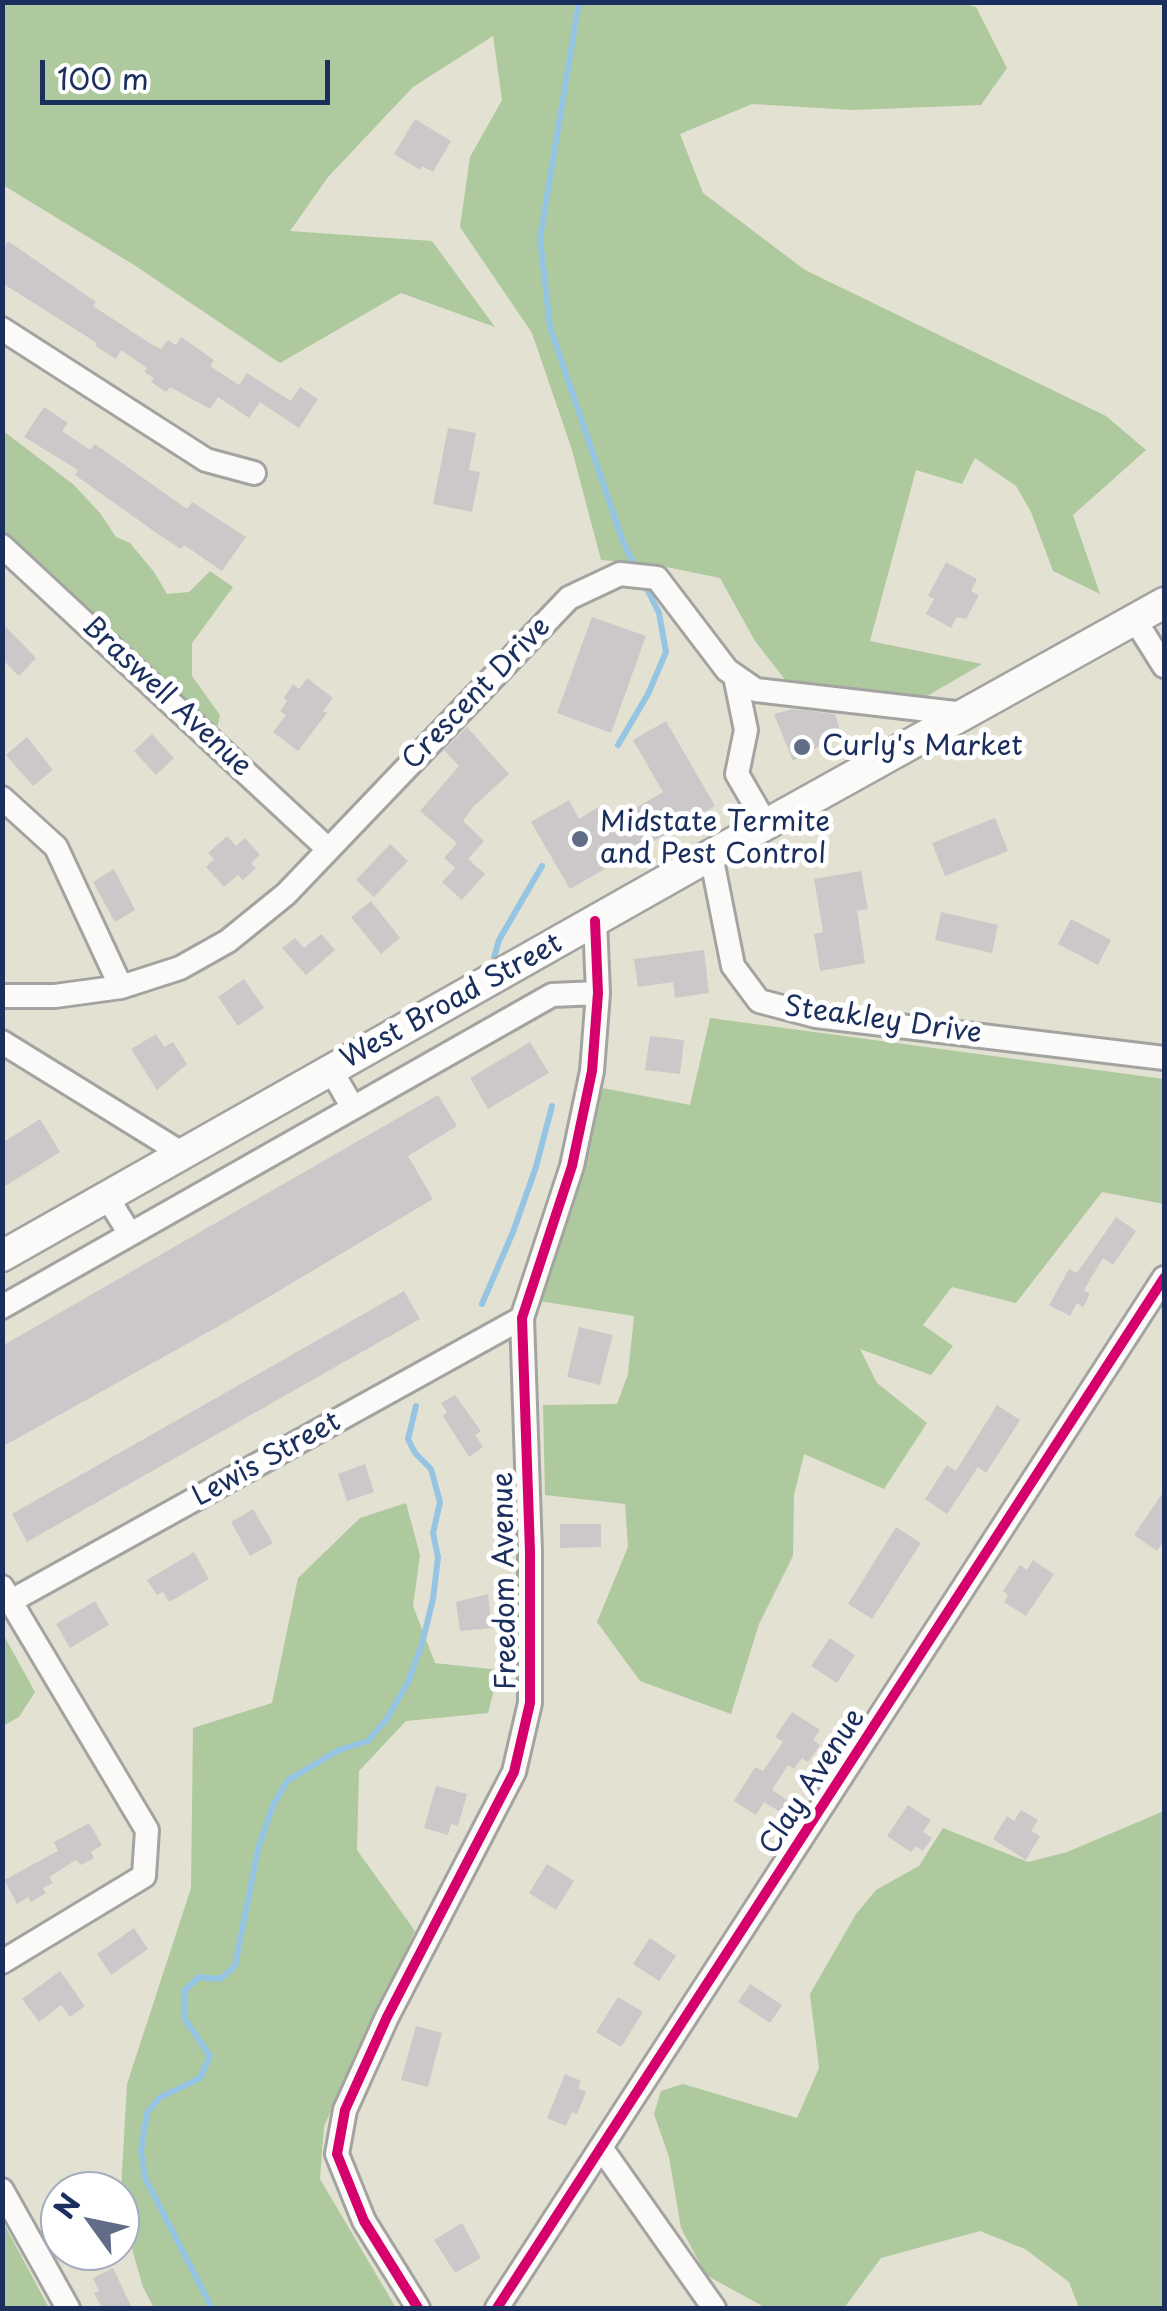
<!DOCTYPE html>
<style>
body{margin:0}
#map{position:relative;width:1167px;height:2311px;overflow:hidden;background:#e3e1d2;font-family:"Playpen Sans",sans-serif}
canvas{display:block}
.frame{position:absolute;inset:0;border:5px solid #1b2f5e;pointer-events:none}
.north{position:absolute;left:40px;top:2171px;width:100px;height:100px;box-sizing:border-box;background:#fff;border:2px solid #a4acbf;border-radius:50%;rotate:303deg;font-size:28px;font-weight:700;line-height:40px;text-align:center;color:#1b2f5e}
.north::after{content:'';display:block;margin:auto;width:35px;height:45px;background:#616d87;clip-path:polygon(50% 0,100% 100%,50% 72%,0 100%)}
.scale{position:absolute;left:40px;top:60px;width:290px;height:45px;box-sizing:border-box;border:5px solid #1b2f5e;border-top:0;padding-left:12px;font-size:30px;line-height:35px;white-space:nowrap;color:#1b2f5e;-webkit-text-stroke:8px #fff;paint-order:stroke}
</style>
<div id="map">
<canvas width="1167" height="2311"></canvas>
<div class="frame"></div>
<div class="north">N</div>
<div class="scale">100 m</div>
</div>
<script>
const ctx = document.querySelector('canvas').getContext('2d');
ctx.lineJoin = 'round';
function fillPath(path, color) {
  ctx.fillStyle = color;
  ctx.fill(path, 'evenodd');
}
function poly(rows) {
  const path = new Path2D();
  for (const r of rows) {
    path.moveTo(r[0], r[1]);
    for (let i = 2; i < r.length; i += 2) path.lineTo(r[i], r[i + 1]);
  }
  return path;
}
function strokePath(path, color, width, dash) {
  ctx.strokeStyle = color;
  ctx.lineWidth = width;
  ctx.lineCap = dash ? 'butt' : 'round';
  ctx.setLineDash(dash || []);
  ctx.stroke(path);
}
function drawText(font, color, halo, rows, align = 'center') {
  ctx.font = font + ' "Playpen Sans",sans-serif';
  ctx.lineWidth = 10;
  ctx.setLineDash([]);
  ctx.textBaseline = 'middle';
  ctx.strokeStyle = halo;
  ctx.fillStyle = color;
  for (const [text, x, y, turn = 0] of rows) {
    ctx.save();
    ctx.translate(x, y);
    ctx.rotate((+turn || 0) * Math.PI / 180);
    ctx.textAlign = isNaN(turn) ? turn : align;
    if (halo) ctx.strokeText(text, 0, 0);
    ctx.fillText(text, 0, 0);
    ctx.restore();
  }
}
fillPath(poly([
 [959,2,976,7,1007,68,981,105,852,110,752,104,680,134,703,193,805,270,1106,416,1146,450,1073,515,1100,594,1053,571,1031,512,1016,486,975,458,962,484,916,470,870,641,982,664,927,696,786,681,755,641,720,578,652,564,601,560,572,450,532,333,460,227,470,157,502,100,493,36,413,87,328,177,290,231,432,241,495,327,401,293,280,363,134,265,3,185,3,3],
 [2,430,74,485,100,513,116,537,130,543,154,572,167,594,189,592,210,571,233,587,192,643,192,676,220,715,216,734,3,536],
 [710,1018,1164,1079,1164,1204,1102,1192,1016,1303,952,1287,923,1325,953,1346,931,1375,860,1349,877,1383,927,1423,884,1489,804,1454,794,1495,793,1556,759,1624,731,1714,640,1681,597,1622,628,1547,625,1504,545,1495,543,1405,617,1404,628,1374,634,1316,539,1301,603,1088,690,1105],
 [406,1503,420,1555,413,1606,435,1663,499,1670,488,1713,406,1721,359,1771,357,1850,415,1931,324,2126,320,2179,396,2308,154,2308,143,2287,120,2207,127,2084,191,1888,193,1728,272,1703,298,1578,360,1518],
 [3,1634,35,1692,19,1717,3,1726],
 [1164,1811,1164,2308,1079,2308,1069,2282,1025,2249,980,2231,881,2258,844,2308,766,2308,706,2275,681,2228,669,2157,654,2114,661,2091,683,2084,797,2118,819,2068,810,1994,856,1914,876,1890,919,1866,943,1828,1028,1862,1067,1852],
 [3,2222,49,2308,3,2308]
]), '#adc99d');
strokePath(poly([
 [579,2,540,238,550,327,623,542,638,572],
 [618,745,648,694,666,652,659,613,644,583],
 [494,958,499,940,542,866],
 [482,1304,513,1232,536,1167,552,1106],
 [212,2308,145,2178,141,2151,147,2113,159,2098,200,2078,210,2056,184,2018,184,1991,199,1977,220,1979,235,1966,258,1849,273,1805,288,1780,339,1750,368,1741,386,1720,408,1682,422,1644,433,1599,438,1557,433,1533,440,1502,431,1469,415,1453,408,1439,416,1406]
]), '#96c4e3', 6);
fillPath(poly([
 [415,119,451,141,433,172,422,166,420,170,394,154],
 [8,241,96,302,93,306,151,344,161,349,168,340,176,345,181,337,214,360,210,366,239,385,247,373,291,401,300,387,318,399,299,428,260,402,249,418,218,397,210,409,170,387,166,392,151,382,154,378,144,372,147,368,121,350,116,359,95,346,97,343,2,283,2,250],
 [44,407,68,423,62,431,90,450,95,444,187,509,192,502,246,537,222,571,184,545,181,549,158,534,75,475,78,470,24,437],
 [448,428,476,433,469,470,480,472,472,512,433,504],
 [946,562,977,579,971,591,979,595,966,619,957,617,951,628,926,614,934,599,928,596],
 [592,617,646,636,611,733,557,713],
 [2,623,36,658,19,676,2,659],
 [307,678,333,698,323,711,327,713,298,751,273,732,286,715,280,711,287,701,284,698,293,684,299,689],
 [793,709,835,714,841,734,793,761,774,714],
 [666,721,715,806,570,889,531,822,569,800,579,819,600,806,610,823,663,792,633,740],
 [467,727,509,774,473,807,463,821,484,841,468,859,485,874,462,900,442,882,455,868,444,858,457,843,420,811,459,766,444,750],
 [152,734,174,758,156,775,134,751],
 [27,737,53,770,33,786,6,755],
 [995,818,1008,851,945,876,932,843],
 [227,836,236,846,245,838,260,855,251,863,256,868,243,880,238,875,224,887,206,867,214,859,208,853],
 [390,844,408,861,374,897,356,880],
 [114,869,135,910,115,922,93,882],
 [861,871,868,909,857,911,865,963,820,971,814,934,823,932,814,879],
 [371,901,400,938,381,954,351,917],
 [941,912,998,925,992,953,935,940],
 [1071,919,1111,940,1098,965,1058,944],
 [321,934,335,950,306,975,282,948,295,938,304,948],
 [704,950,709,993,675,998,673,982,638,987,634,959],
 [244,979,264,1008,238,1026,218,997],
 [156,1034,164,1047,173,1042,187,1064,157,1090,131,1049],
 [650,1036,684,1040,680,1074,645,1070],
 [530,1042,549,1073,488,1109,470,1078],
 [438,1095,457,1126,408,1156,433,1199,235,1317,2,1447,2,1346],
 [40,1119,60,1152,2,1188,2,1143],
 [1116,1217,1136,1231,1113,1265,1103,1258,1084,1290,1090,1294,1083,1307,1077,1303,1070,1316,1049,1305,1069,1269,1077,1273],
 [404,1291,420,1319,27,1542,12,1514],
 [579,1327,613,1335,600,1385,567,1377],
 [455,1395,481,1431,475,1435,483,1447,469,1457,443,1416,447,1412,441,1403],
 [997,1405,1020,1420,986,1473,978,1467,947,1514,925,1499,947,1465,956,1471],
 [365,1464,374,1492,347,1501,338,1474],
 [1164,1491,1164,1540,1157,1551,1134,1535],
 [253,1509,273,1543,250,1556,231,1522],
 [560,1524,601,1524,601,1547,560,1548],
 [896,1527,921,1543,872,1619,848,1604],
 [194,1552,209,1579,169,1602,163,1592,157,1595,147,1580],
 [1033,1560,1054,1574,1026,1616,1004,1602,1008,1595,1003,1591,1020,1565,1027,1570],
 [488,1594,492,1628,460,1631,456,1602],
 [95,1601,109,1625,70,1648,56,1624],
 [830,1638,855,1655,837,1683,811,1666],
 [792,1712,820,1730,813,1740,820,1745,808,1762,802,1758,794,1769,788,1765,772,1790,799,1808,792,1819,764,1802,756,1815,734,1801,755,1767,763,1771,783,1742,775,1737],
 [436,1786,467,1794,458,1826,451,1824,448,1835,424,1828],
 [908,1805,931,1820,923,1832,932,1838,923,1851,916,1846,911,1852,887,1836],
 [1021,1810,1038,1820,1031,1831,1040,1836,1026,1860,993,1839,1007,1816,1014,1821],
 [89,1823,102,1845,91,1852,94,1858,81,1865,76,1860,49,1877,53,1883,43,1888,46,1893,31,1902,28,1897,17,1904,4,1880,58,1851,54,1842],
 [547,1864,574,1881,556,1910,529,1893],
 [134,1928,148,1949,111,1975,97,1954],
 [650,1938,676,1956,659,1981,633,1964],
 [60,1971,85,2006,70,2017,61,2005,39,2022,22,1999],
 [750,1984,782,2005,770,2023,738,2002],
 [618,1997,643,2012,621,2047,596,2032],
 [416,2026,442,2033,428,2087,401,2080],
 [565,2074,581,2081,578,2088,586,2092,577,2114,572,2112,566,2126,547,2118],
 [462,2223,481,2258,455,2273,434,2240],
 [113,2268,132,2308,102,2308,94,2293,99,2291,93,2278]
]), '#ccc8c9');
const minor = poly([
 [2,329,206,460,254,473],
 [2,546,328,849],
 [1135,620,1164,666],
 [735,676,746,730,737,774,766,824],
 [2,798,56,847,121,987],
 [711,855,733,966,759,1001,816,1016,1164,1058],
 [2,996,55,996,121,987,180,968,228,941,286,894,569,598,620,574,657,578,727,670,756,690,964,714],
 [2,1042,183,1154],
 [331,1070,353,1108],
 [107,1197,130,1234],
 [2,1307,552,995,598,993],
 [2,1587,147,1830,144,1876,2,1962],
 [11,1601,522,1318],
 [602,2149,714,2308],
 [2,2190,68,2308],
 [418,2308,364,2221,337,2154,345,2110,387,2017,514,1772,530,1703,530,1552,522,1318,572,1166,592,1071,598,993,595,921],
 [497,2308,1164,1278]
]);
const major = poly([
 [2,1256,711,855,1164,603]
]);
strokePath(minor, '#a3a4a2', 28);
strokePath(major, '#a3a4a2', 35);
strokePath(minor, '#fbfaf8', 22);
strokePath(major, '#fbfaf8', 30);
strokePath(poly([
 [418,2308,364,2221,337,2154,345,2110,387,2017,514,1772,530,1703,530,1552,522,1318,572,1166,592,1071,598,993,595,921],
 [497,2308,1164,1278]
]), '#d6006c', 10);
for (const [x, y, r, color] of [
 [802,747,10,"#616d87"],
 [580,839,10,"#616d87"]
]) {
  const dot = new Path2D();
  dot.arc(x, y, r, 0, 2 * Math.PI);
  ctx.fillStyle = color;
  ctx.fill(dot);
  strokePath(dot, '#fff', 4);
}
drawText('28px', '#1b2f5e', '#fff', [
 ["Crescent Drive",477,694,-46],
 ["Braswell Avenue",166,697,43],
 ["West Broad Street",452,1002,-29],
 ["Steakley Drive",883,1021,8],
 ["Lewis Street",267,1460,-29],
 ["Freedom Avenue",506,1581,-91],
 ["Clay Avenue",813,1782,-57]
]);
drawText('28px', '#1b2f5e', '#fff', [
 ["Curly's Market",822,747],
 ["Midstate Termite",600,823],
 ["and Pest Control",600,855]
], 'left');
</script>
